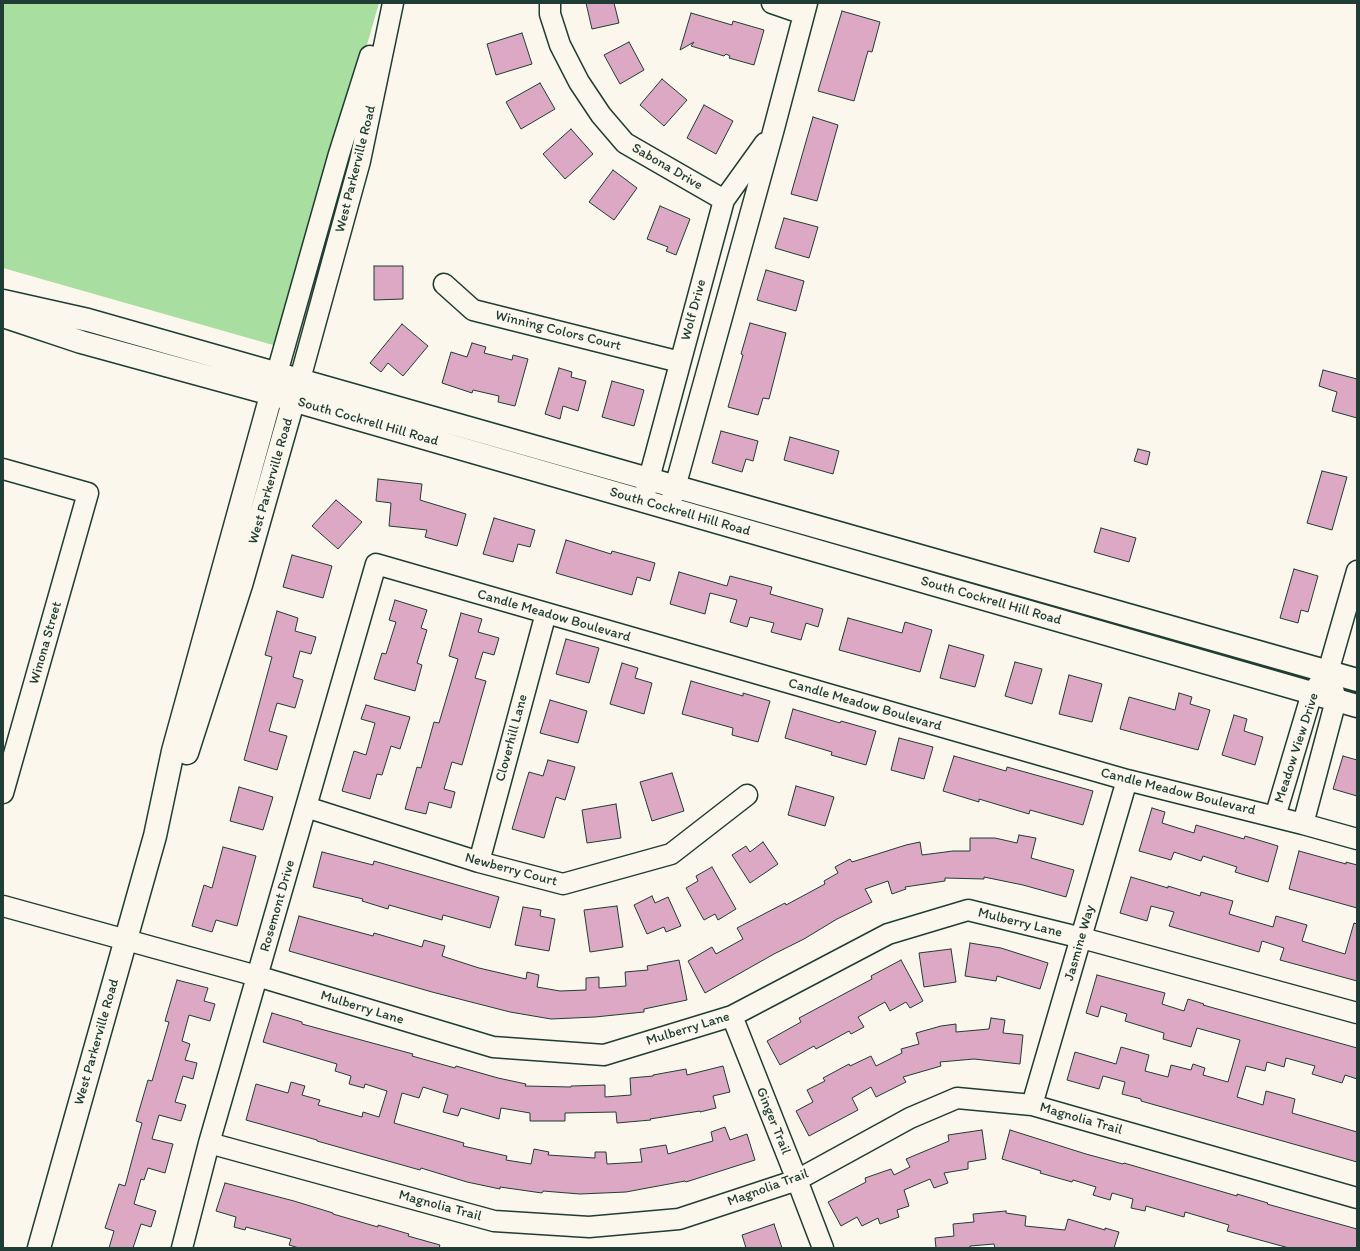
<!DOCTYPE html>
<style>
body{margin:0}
#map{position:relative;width:1360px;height:1251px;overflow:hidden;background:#fbf7ec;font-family:Itim,sans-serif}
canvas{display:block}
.frame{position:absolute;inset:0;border:4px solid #1f3d34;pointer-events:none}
</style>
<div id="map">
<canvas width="1360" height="1251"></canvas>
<div class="frame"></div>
</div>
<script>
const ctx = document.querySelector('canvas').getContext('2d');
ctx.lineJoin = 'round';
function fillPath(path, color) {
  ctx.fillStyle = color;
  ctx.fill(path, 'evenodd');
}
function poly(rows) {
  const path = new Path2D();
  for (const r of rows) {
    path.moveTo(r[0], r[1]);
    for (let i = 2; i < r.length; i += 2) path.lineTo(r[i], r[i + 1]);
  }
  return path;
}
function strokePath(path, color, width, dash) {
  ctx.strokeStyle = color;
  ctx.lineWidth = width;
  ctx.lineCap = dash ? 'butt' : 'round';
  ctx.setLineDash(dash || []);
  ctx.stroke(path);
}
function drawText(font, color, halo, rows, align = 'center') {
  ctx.font = font + ' Itim,sans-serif';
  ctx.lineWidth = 4;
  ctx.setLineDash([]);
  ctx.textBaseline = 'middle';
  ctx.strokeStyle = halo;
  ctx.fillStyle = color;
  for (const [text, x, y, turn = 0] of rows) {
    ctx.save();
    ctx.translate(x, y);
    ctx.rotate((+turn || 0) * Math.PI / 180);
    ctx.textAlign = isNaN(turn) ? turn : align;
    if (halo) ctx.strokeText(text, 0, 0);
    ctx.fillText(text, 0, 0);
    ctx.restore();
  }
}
fillPath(poly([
 [3,3,379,3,280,347,3,268]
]), '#a9dea1');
const building = poly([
 [586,3,614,3,619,23,592,29,586,3],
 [842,11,880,22,872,52,868,51,854,101,818,91,842,11],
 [691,13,732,25,733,21,764,30,754,65,729,58,730,56,726,54,724,56,691,46,694,42,680,50,691,13],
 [522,33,532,64,496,75,487,44,522,33],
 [629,42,644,70,620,84,604,55,629,42],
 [662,79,687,100,664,126,640,105,662,79],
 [540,83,555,109,521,129,506,102,540,83],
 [704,105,733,121,716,154,687,138,704,105],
 [813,117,838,125,817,201,791,194,813,117],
 [571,129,593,154,565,179,543,154,571,129],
 [613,170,637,188,614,220,589,202,613,170],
 [660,206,690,219,676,255,666,251,668,247,647,239,660,206],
 [784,218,818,227,809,258,775,248,784,218],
 [374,266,403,266,403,299,374,300,374,266],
 [766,270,804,281,796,311,757,300,766,270],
 [750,323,786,333,769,399,763,398,758,415,728,407,743,355,741,354,750,323],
 [402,324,428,346,403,376,388,363,381,372,370,363,402,324],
 [472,343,486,347,484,353,512,360,513,355,528,359,515,406,498,402,499,396,473,390,472,393,442,383,451,352,467,357,472,343],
 [559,368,572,372,571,377,586,381,578,411,563,406,560,419,545,414,559,368],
 [1323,370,1357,379,1357,418,1332,411,1337,392,1319,386,1323,370],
 [612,381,644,390,634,426,602,417,612,381],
 [721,431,758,441,753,461,746,459,742,472,712,463,721,431],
 [790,437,839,451,833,474,784,460,790,437],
 [1138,449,1150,452,1147,465,1134,461,1138,449],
 [1322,471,1347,477,1332,530,1307,523,1322,471],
 [378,479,422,484,420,500,466,514,457,546,425,537,427,530,389,526,391,503,376,501,378,479],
 [336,500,362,522,338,549,312,526,336,500],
 [494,518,535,530,530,547,518,544,513,562,483,554,494,518],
 [1101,528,1136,538,1129,562,1094,552,1101,528],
 [566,540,611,554,612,551,655,563,650,581,637,577,632,595,556,573,566,540],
 [292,555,332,566,323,598,283,587,292,555],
 [1294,569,1318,576,1308,612,1301,610,1298,623,1280,618,1294,569],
 [679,572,727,586,730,576,772,587,770,594,823,609,818,627,806,623,801,640,771,632,774,623,750,617,747,627,730,622,737,600,710,593,705,614,670,604,679,572],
 [395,600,427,610,421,628,427,630,417,663,422,665,415,691,374,679,382,653,386,654,396,622,389,620,395,600],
 [277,611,298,618,295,631,316,637,311,654,300,651,293,677,303,680,295,708,277,703,269,731,287,736,277,770,244,760,272,657,265,655,277,611],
 [461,613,482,619,478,632,499,638,494,655,483,652,475,678,486,681,462,765,452,762,444,789,455,792,451,808,429,802,426,814,405,809,417,767,421,768,434,722,439,723,458,659,449,656,461,613],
 [848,618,902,633,905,622,932,630,920,672,839,650,848,618],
 [566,639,599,648,589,683,556,674,566,639],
 [949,645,984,655,975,687,940,678,949,645],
 [1015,662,1042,669,1032,704,1005,696,1015,662],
 [622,663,638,668,635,678,652,683,644,714,610,704,622,663],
 [1069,675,1102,684,1092,722,1059,714,1069,675],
 [691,681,743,696,743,693,770,701,758,742,732,735,733,728,682,714,691,681],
 [1179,693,1192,697,1190,704,1210,710,1198,750,1120,729,1129,697,1175,710,1179,693],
 [550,700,587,711,578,743,540,733,550,700],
 [366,705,410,717,400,749,391,746,382,775,377,774,370,799,342,791,354,751,366,755,375,723,361,719,366,705],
 [793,709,840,723,841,721,876,731,866,765,831,755,832,752,785,738,793,709],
 [1234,715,1247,719,1244,731,1263,737,1255,765,1222,755,1234,715],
 [899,738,933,747,924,779,891,770,899,738],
 [954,756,1006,771,1007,767,1093,791,1083,825,1030,810,1029,814,979,799,979,802,943,791,954,756],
 [1343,756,1357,760,1357,796,1333,789,1343,756],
 [548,760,575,767,565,800,556,797,544,838,512,829,529,772,543,776,548,760],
 [672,773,684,811,652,821,640,782,672,773],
 [796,786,834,797,825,826,788,815,796,786],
 [239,787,273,797,263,830,230,821,239,787],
 [616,804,621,838,587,843,582,810,616,804],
 [1152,808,1165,812,1162,823,1194,833,1196,825,1244,839,1245,836,1278,846,1268,882,1235,872,1237,867,1203,856,1201,861,1174,852,1171,860,1139,851,1152,808],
 [1019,835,1036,838,1031,858,1074,870,1066,897,1023,885,984,877,984,879,945,878,945,881,905,887,906,889,892,894,888,881,865,889,872,902,837,919,804,939,774,954,705,993,688,961,712,947,716,954,743,939,737,928,785,903,786,905,825,884,824,881,838,873,835,867,850,859,852,862,906,845,920,842,922,855,953,851,970,851,970,838,995,838,1017,843,1019,835],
 [763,842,778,864,750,883,732,855,746,846,750,852,763,842],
 [223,847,256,856,237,926,216,920,212,932,192,926,204,885,212,888,223,847],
 [1299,851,1346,864,1346,862,1357,865,1357,908,1289,889,1299,851],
 [322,852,373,865,374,861,499,897,490,928,443,915,442,920,389,905,388,909,362,901,363,899,313,887,322,852],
 [712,867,736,909,718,920,715,914,704,920,686,888,698,881,696,876,712,867],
 [1131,877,1168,888,1168,886,1200,896,1201,892,1233,901,1229,914,1273,927,1276,916,1307,925,1302,941,1345,954,1354,923,1357,924,1357,981,1280,960,1284,948,1262,941,1259,952,1169,926,1174,912,1151,906,1147,921,1120,913,1131,877],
 [652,896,655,903,668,897,681,926,666,932,664,927,647,934,634,905,652,896],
 [617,906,623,947,590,952,584,910,617,906],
 [523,907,541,910,540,916,555,919,549,951,515,945,523,907],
 [299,916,373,936,374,933,422,947,424,940,445,946,442,956,479,968,526,979,527,972,539,975,537,987,560,991,586,990,586,978,599,977,599,988,626,986,625,972,648,970,647,966,679,960,687,1000,644,1009,644,1012,595,1017,551,1019,510,1012,432,992,289,951,299,916],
 [970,943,1001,948,1048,963,1040,989,997,976,996,981,965,976,970,943],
 [951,949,956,982,924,987,919,953,951,949],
 [901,960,923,1001,910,1008,906,1002,890,1011,885,1002,858,1017,864,1027,851,1034,849,1031,816,1049,814,1046,780,1065,767,1041,801,1022,799,1018,872,979,871,976,901,960],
 [1097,975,1165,993,1162,1004,1184,1011,1188,999,1204,1004,1203,1005,1357,1048,1357,1079,1345,1075,1342,1083,1312,1074,1315,1066,1286,1058,1284,1067,1267,1062,1265,1071,1246,1066,1237,1097,1263,1105,1266,1091,1295,1099,1292,1113,1357,1132,1357,1162,1141,1101,1141,1099,1122,1094,1125,1082,1103,1076,1099,1089,1067,1080,1075,1052,1116,1064,1121,1047,1149,1055,1145,1071,1168,1077,1171,1065,1191,1070,1193,1064,1205,1068,1203,1075,1228,1082,1240,1040,1197,1028,1191,1047,1163,1039,1164,1033,1125,1021,1127,1014,1101,1006,1098,1017,1086,1013,1097,975],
 [177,980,208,988,204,1001,215,1004,210,1021,189,1015,182,1041,190,1044,185,1060,197,1063,193,1079,183,1076,175,1102,186,1105,181,1121,159,1115,152,1139,173,1144,165,1173,148,1168,144,1180,141,1179,134,1204,156,1211,151,1227,141,1224,133,1248,109,1248,114,1231,105,1228,119,1184,125,1186,142,1123,136,1121,148,1080,152,1081,169,1022,165,1021,177,980],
 [272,1013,302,1022,302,1024,413,1054,412,1056,455,1068,456,1066,498,1078,526,1084,525,1086,571,1087,571,1086,605,1085,605,1097,631,1095,630,1078,653,1076,653,1075,686,1069,687,1075,723,1066,730,1092,713,1096,716,1108,700,1112,700,1111,650,1119,651,1120,617,1123,616,1112,565,1113,565,1121,530,1121,530,1113,501,1108,499,1119,461,1108,458,1116,443,1112,448,1095,423,1087,419,1098,402,1093,394,1123,464,1143,463,1146,507,1156,506,1160,531,1164,534,1149,549,1152,548,1155,595,1158,595,1152,606,1152,607,1164,642,1162,640,1149,666,1145,668,1154,713,1141,711,1132,725,1127,730,1140,747,1134,755,1160,686,1182,685,1181,626,1192,580,1194,543,1191,542,1193,500,1187,500,1189,467,1182,421,1168,420,1170,317,1141,317,1140,246,1120,256,1084,288,1093,291,1082,305,1086,302,1095,320,1100,318,1105,362,1117,363,1112,379,1117,387,1091,365,1084,364,1088,349,1084,351,1076,335,1071,337,1064,263,1042,272,1013],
 [991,1018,1005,1020,1003,1033,1023,1035,1020,1064,974,1059,940,1062,941,1066,903,1077,906,1082,876,1097,871,1087,852,1098,858,1110,809,1136,796,1111,813,1102,807,1090,825,1081,823,1078,849,1064,850,1066,871,1056,876,1066,902,1053,901,1049,919,1044,916,1033,941,1026,956,1024,956,1032,989,1029,991,1018],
 [982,1130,986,1159,968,1162,968,1169,944,1173,948,1183,934,1188,930,1179,904,1190,909,1206,897,1210,899,1217,880,1224,878,1218,862,1226,857,1217,841,1226,828,1202,866,1182,865,1178,891,1169,894,1175,910,1167,906,1159,949,1141,948,1135,982,1130],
 [1010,1130,1086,1154,1123,1164,1124,1163,1237,1196,1237,1194,1268,1203,1267,1204,1357,1229,1357,1248,1289,1248,1227,1231,1229,1225,1185,1212,1184,1217,1146,1206,1145,1211,1131,1208,1133,1199,1112,1193,1110,1200,1093,1195,1096,1187,1073,1180,1072,1182,1040,1173,1041,1171,1002,1159,1010,1130],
 [225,1183,294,1201,333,1213,333,1214,378,1227,378,1225,409,1234,408,1236,440,1245,439,1248,299,1248,289,1245,291,1239,246,1227,245,1230,234,1227,236,1217,216,1211,225,1183],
 [1006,1211,1006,1213,1026,1216,1025,1226,1065,1230,1068,1219,1105,1230,1105,1228,1119,1232,1114,1248,995,1248,994,1244,970,1246,970,1248,936,1248,935,1238,954,1236,953,1224,974,1222,973,1214,1006,1211],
 [774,1224,782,1248,746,1248,742,1235,774,1224]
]);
fillPath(building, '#dca8c4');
strokePath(building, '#1f3d34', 1);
const minor = poly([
 [550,3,550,14,560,45,579,82,601,115,625,143,724,200],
 [772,3,804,14],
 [444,284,473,310,680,362],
 [277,373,339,154,370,56],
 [300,379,360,161,393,3],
 [3,469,88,493,3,793],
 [643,501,724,200,765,143],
 [669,509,773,132,807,3],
 [306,807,479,862,563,884,671,854,747,795],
 [1275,817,1312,693,1328,672,1357,571],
 [1303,824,1336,700,1332,685],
 [479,862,546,613],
 [3,906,257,976,493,1047,604,1055,732,1016,888,934,968,910,1082,938,1357,1013],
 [732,1016,797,1180,823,1248],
 [1032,1105,1127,780],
 [209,1143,494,1221,589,1227,679,1219,797,1180,910,1118,957,1098,1032,1105,1357,1198],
 [182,1248,209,1143,376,564,1127,780,1303,824,1357,839]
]);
const major = poly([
 [3,301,88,320,1357,680],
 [3,316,81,342,271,394,1357,706],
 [187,753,241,585,297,388],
 [39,1248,155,836,173,751,275,381]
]);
strokePath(minor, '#1f3d34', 23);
strokePath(major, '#1f3d34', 25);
strokePath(minor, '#fbf7ec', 20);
strokePath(major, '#fbf7ec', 22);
drawText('14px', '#1f3d34', '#fbf7ec', [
 ["Sabona Drive",667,167,30],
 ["West Parkerville Road",356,169,-76],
 ["Wolf Drive",694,310,-75],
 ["Winning Colors Court",558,331,14],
 ["South Cockrell Hill Road",368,422,16],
 ["West Parkerville Road",271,481,-74],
 ["South Cockrell Hill Road",680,512,16],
 ["South Cockrell Hill Road",991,601,16],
 ["Candle Meadow Boulevard",554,616,16],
 ["Winona Street",46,643,-74],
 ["Candle Meadow Boulevard",865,705,16],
 ["Cloverhill Lane",512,738,-75],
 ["Meadow View Drive",1297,748,-72],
 ["Candle Meadow Boulevard",1178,792,14],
 ["Newberry Court",511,870,15],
 ["Rosemont Drive",278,906,-74],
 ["Mulberry Lane",1020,923,14],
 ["Jasmine Way",1080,943,-74],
 ["Mulberry Lane",362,1008,17],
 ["Mulberry Lane",688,1029,-17],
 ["West Parkerville Road",97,1042,-74],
 ["Magnolia Trail",1081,1119,16],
 ["Ginger Trail",773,1121,68],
 ["Magnolia Trail",768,1188,-20],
 ["Magnolia Trail",440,1206,15]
]);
</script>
